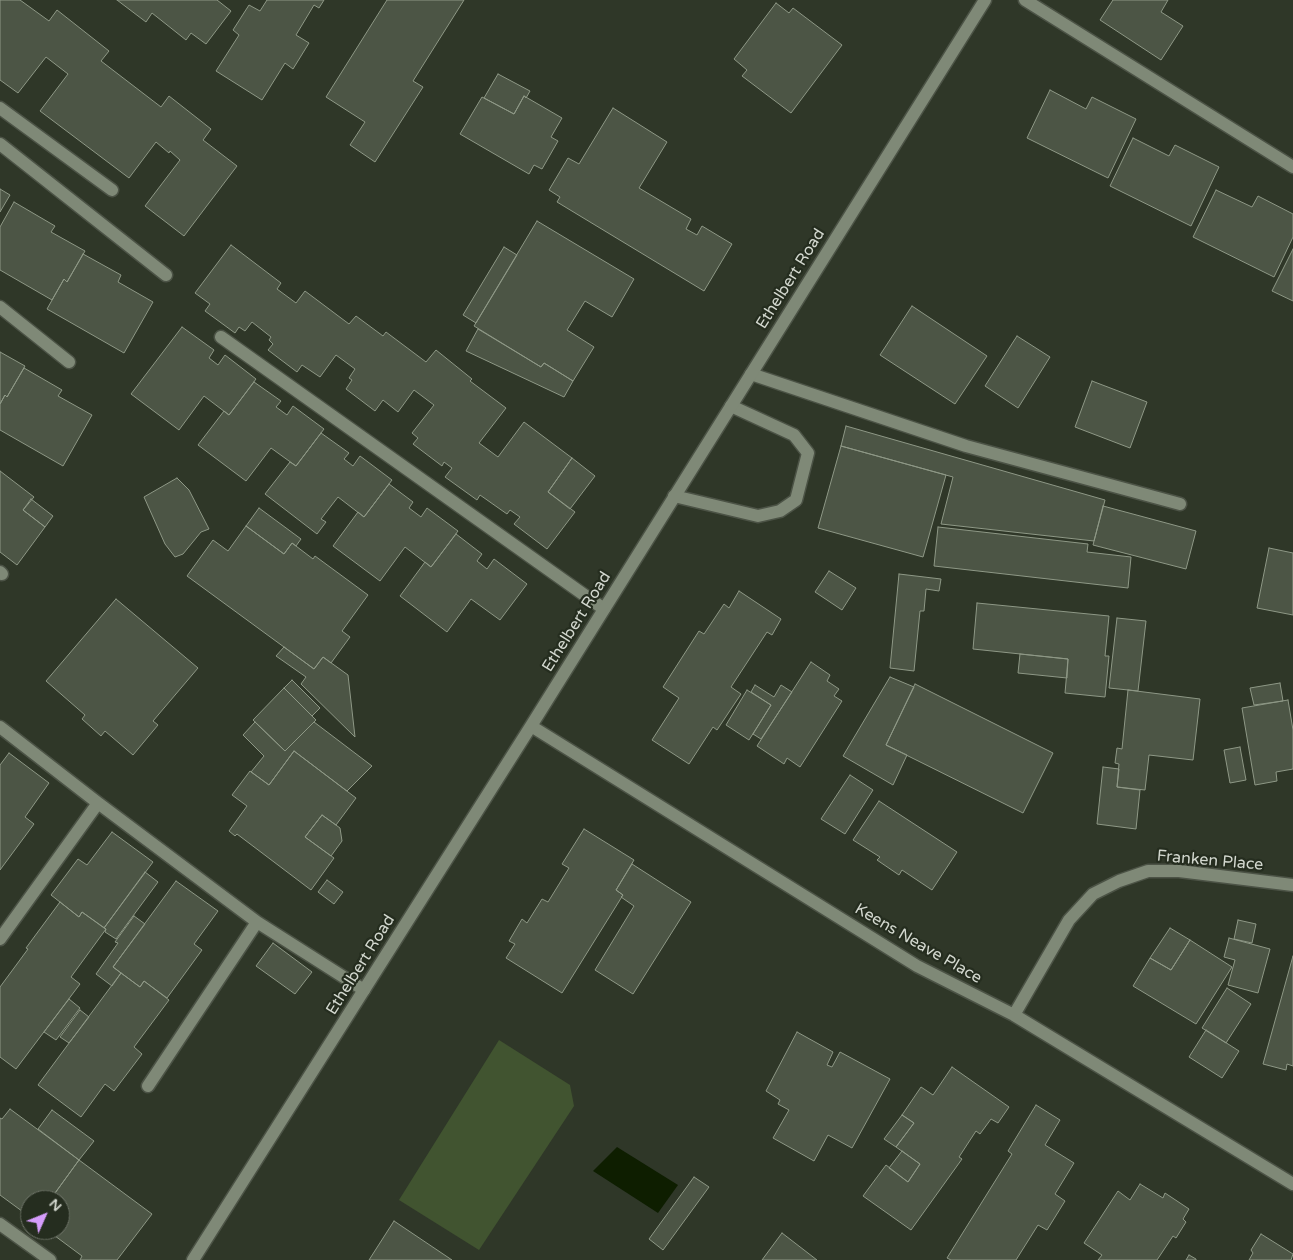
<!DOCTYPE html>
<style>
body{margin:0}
#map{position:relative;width:1293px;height:1260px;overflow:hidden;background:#2f3728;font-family:"Varela Round",sans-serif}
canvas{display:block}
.north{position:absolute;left:20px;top:1190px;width:50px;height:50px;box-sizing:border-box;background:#252d1f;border:1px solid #6b7165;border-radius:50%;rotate:46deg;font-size:14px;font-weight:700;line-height:20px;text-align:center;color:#d3d8cf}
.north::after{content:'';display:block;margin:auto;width:18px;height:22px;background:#d59cfb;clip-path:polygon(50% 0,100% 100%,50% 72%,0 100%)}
</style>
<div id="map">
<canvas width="1293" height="1260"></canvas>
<div class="north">N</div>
</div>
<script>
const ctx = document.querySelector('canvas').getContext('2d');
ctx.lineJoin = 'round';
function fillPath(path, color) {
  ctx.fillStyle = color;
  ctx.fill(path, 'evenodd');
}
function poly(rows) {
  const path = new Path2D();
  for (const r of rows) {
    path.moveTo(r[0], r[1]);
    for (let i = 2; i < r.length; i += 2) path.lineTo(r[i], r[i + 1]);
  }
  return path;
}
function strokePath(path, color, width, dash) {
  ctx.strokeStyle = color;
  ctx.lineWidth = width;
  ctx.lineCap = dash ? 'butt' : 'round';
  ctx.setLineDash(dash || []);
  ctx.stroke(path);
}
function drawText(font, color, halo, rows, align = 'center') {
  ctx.font = font + ' "Varela Round",sans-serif';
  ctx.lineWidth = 4.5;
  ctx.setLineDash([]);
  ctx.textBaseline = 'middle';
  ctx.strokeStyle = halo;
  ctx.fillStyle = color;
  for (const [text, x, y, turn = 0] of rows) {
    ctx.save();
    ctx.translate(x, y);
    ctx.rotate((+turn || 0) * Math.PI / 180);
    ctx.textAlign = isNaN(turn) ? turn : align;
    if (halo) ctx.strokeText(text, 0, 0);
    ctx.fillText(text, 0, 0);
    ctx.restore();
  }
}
fillPath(poly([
 [499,1040,570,1085,574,1106,479,1250,399,1200]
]), '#415430');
fillPath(poly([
 [617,1147,678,1185,658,1213,593,1171]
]), '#0e1e00');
const building = poly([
 [0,0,20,0,49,21,57,10,109,51,101,61,161,107,169,96,211,129,203,140,237,166,184,236,145,206,180,160,170,151,169,153,156,142,129,178,40,111,68,74,46,57,18,93,0,80,0,0],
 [117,0,217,0,231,11,206,44,191,33,186,40,152,13,146,22,117,0],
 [267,0,324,0,319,8,314,5,296,35,309,43,293,69,285,63,262,100,216,71,239,35,233,30,249,5,260,11,267,0],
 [387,0,464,0,413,81,423,87,375,162,350,145,365,122,326,97,387,0],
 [1113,0,1168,0,1161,12,1183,26,1161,60,1100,20,1113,0],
 [776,3,789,13,793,8,842,45,791,113,742,76,747,70,734,59,776,3],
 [498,74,530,91,526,98,524,96,514,114,484,98,498,74],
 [1050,90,1086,109,1092,97,1136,119,1108,178,1027,138,1050,90],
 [524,96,562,118,551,137,558,141,542,169,534,165,529,174,460,134,482,97,514,114,524,96],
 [613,108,667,142,639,188,691,219,686,229,697,235,702,226,732,244,704,291,557,202,560,197,549,190,568,158,579,164,613,108],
 [1133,138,1169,156,1175,145,1219,167,1191,226,1110,186,1133,138],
 [0,189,10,195,0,212,0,189],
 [1216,190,1252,207,1258,196,1293,214,1293,237,1274,277,1193,237,1216,190],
 [14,202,55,226,51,232,85,251,67,282,64,279,52,300,0,270,0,227,14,202],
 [537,221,634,279,612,317,585,301,567,330,594,347,573,381,544,363,541,367,474,326,537,221],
 [231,245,281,283,277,289,296,303,305,291,349,324,356,316,383,336,386,332,426,362,436,350,472,379,470,381,506,408,479,443,498,457,524,422,572,458,548,492,575,512,547,549,514,524,520,517,510,510,507,514,480,495,477,500,445,477,452,468,444,462,442,466,413,444,418,438,412,433,434,405,414,390,398,412,383,400,375,411,346,389,352,380,349,378,355,369,336,355,320,377,302,365,297,372,268,350,273,344,269,340,271,337,252,322,245,331,239,327,235,333,205,311,210,304,195,293,231,245],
 [504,247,517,255,476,323,463,315,504,247],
 [1293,249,1293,301,1272,291,1293,249],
 [83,254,121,275,118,282,153,302,124,353,47,309,64,279,67,282,83,254],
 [912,306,987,356,955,404,880,355,912,306],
 [182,327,214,350,209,358,218,365,225,355,256,379,229,415,204,396,179,430,131,394,182,327],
 [478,329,541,367,544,363,573,381,564,397,466,351,478,329],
 [1017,336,1050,357,1018,408,985,386,1017,336],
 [0,352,25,366,7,397,5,395,0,404,0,352],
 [24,368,62,390,58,396,92,415,63,466,0,430,0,404,5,395,7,397,24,368],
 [1092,381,1147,402,1130,448,1075,427,1092,381],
 [254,382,281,401,276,407,287,415,293,406,324,429,296,466,271,448,246,481,198,445,224,411,229,415,254,382],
 [846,426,1105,500,1094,541,941,524,953,477,841,446,846,426],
 [321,433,349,453,344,459,353,466,360,456,392,480,364,517,338,497,321,519,326,522,317,534,265,494,290,462,296,466,321,433],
 [841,446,946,475,923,557,818,528,841,446],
 [572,458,595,476,570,509,548,492,572,458],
 [0,471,34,497,23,510,45,527,17,565,0,552,0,471],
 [177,478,189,490,209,529,201,532,183,554,175,557,165,544,144,497,177,478],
 [389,484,413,502,409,508,421,517,427,508,458,531,431,567,405,547,380,581,333,546,358,512,364,517,389,484],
 [31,499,53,516,45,527,23,510,31,499],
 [1103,506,1196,531,1186,569,1093,545,1103,506],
 [259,508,301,539,296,546,292,543,284,554,246,526,259,508],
 [246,526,284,554,292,543,313,559,315,556,368,595,342,631,350,637,331,663,323,657,314,669,187,576,213,540,228,551,246,526],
 [938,527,1088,544,1087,552,1131,557,1128,588,934,566,938,527],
 [456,534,482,554,477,561,487,569,494,559,527,584,500,620,471,599,447,632,400,596,425,562,431,567,456,534],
 [1269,548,1293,553,1293,615,1257,608,1269,548],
 [829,571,856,588,842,610,815,592,829,571],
 [899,574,941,579,939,591,926,589,924,611,920,611,914,671,890,668,899,574],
 [739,591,781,619,772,635,767,632,731,687,741,694,717,730,713,727,689,764,652,740,679,698,663,687,699,631,704,634,724,604,729,608,739,591],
 [116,599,198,668,153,721,158,725,133,755,105,731,101,736,82,719,85,715,46,681,116,599],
 [977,603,1109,616,1105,656,1109,656,1105,697,1065,693,1068,659,973,649,977,603],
 [1117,618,1146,621,1138,691,1109,688,1117,618],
 [284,647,314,669,323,657,348,675,355,737,301,684,306,677,276,656,284,647],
 [1020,654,1068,659,1067,678,1018,673,1020,654],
 [811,662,830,675,827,681,839,689,834,696,842,701,800,767,787,758,784,764,757,746,811,662],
 [890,677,914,687,886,745,907,755,893,785,843,756,890,677],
 [292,680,320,708,312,716,284,688,292,680],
 [1280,683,1283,701,1254,705,1250,688,1280,683],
 [915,684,1053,753,1023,813,886,745,915,684],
 [755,685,774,697,781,685,792,692,761,739,753,734,771,705,751,692,755,685],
 [284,688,316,720,285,751,253,720,284,688],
 [747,690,771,705,749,740,726,725,747,690],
 [1128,690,1200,699,1193,760,1149,755,1145,790,1117,787,1119,764,1115,763,1117,748,1122,749,1128,690],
 [1288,700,1293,730,1293,769,1276,772,1277,781,1255,785,1242,708,1288,700],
 [255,722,285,751,314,722,372,766,347,791,294,751,269,785,251,772,264,756,243,735,255,722],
 [1240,747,1246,780,1230,783,1224,750,1240,747],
 [294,751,356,798,336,825,322,815,305,837,334,858,311,890,237,834,235,836,229,831,247,806,232,795,250,771,269,785,294,751],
 [9,753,49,783,25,817,34,824,0,870,0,765,9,753],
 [1103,767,1119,769,1117,787,1140,790,1136,829,1097,824,1103,767],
 [850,775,873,790,845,834,821,819,850,775],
 [879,801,957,852,932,890,902,870,899,875,877,860,880,857,853,840,879,801],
 [322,815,340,828,342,841,331,856,305,837,322,815],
 [584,829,634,860,616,890,623,895,562,993,506,958,515,944,509,941,522,919,527,923,542,899,548,902,569,868,562,864,584,829],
 [112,832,153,862,104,928,82,912,79,917,51,895,78,859,87,865,112,832],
 [632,864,691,902,633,994,595,970,634,906,621,897,623,895,616,890,632,864],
 [145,872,158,882,116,939,105,932,106,929,104,928,145,872],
 [327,880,343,892,334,904,318,892,327,880],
 [176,881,218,911,194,944,202,950,167,998,144,981,140,987,113,967,176,881],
 [60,902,79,917,82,912,106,929,71,977,80,984,16,1069,0,1057,0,987,28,949,26,948,60,902],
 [134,916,145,924,113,967,121,973,112,986,96,974,118,943,115,942,134,916],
 [1238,920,1256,924,1252,943,1234,939,1238,920],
 [1170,928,1190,940,1171,970,1150,958,1170,928],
 [1229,938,1270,949,1258,993,1228,985,1235,960,1224,957,1229,938],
 [1190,940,1232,967,1196,1024,1133,986,1150,958,1171,970,1190,940],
 [273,943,312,972,295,994,256,966,273,943],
 [1293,956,1293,1066,1287,1064,1286,1070,1263,1064,1293,956],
 [121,973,140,987,144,981,169,1000,134,1047,142,1054,114,1091,105,1084,81,1117,38,1085,121,973],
 [1227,988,1251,1004,1226,1043,1202,1028,1227,988],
 [69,999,80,1008,56,1040,44,1032,69,999],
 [80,1010,89,1017,69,1043,60,1037,80,1010],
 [1206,1030,1239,1051,1222,1078,1189,1057,1206,1030],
 [797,1032,833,1052,827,1065,832,1067,840,1052,890,1079,852,1148,828,1135,814,1161,773,1138,789,1110,778,1104,780,1100,766,1091,797,1032],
 [952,1067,1009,1107,998,1123,991,1119,980,1134,976,1131,959,1157,962,1159,911,1230,863,1196,886,1165,908,1182,920,1164,896,1147,914,1123,902,1115,921,1087,933,1095,952,1067],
 [1036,1105,1060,1120,1045,1145,1074,1163,1055,1194,1065,1201,1047,1230,1038,1225,1016,1260,951,1260,947,1258,1012,1154,1008,1151,1036,1105],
 [10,1109,79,1160,50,1200,30,1200,30,1217,0,1195,0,1118,2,1119,10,1109],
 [52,1110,94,1141,79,1160,38,1129,52,1110],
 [902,1115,914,1123,896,1147,884,1139,902,1115],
 [902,1151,920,1164,908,1182,889,1168,902,1151],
 [79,1160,152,1214,117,1260,80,1260,82,1256,47,1230,60,1230,60,1200,50,1200,79,1160],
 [694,1177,709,1187,663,1250,649,1239,694,1177],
 [1140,1184,1163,1198,1165,1193,1189,1209,1183,1219,1186,1222,1176,1238,1173,1236,1157,1260,1098,1260,1102,1255,1084,1243,1118,1191,1130,1200,1140,1184],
 [394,1221,452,1260,369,1260,394,1221],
 [782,1233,817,1260,762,1260,782,1233],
 [1261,1234,1293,1254,1291,1260,1249,1260,1253,1253,1251,1250,1261,1234],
 [1189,1255,1196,1259,1196,1260,1186,1260,1189,1255]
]);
fillPath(building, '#4c5545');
strokePath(building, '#8e9886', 1);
const service = poly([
 [0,108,112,190],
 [0,144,166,275],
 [0,307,69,362],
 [221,337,604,609],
 [751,374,966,446,1180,504],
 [674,496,758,516,780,511,796,500,808,453,794,435,731,406],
 [0,572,2,574],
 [0,727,98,803,257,922,364,990],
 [0,939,98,803],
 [148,1086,257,922],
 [0,1224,50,1260]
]);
const minor = poly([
 [1025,0,1293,167],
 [531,726,917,966,1014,1015,1293,1184],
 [1014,1015,1069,920,1093,894,1119,881,1148,871,1179,871,1293,885],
 [193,1260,531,726,985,0]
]);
strokePath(service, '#4c5346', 15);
strokePath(minor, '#4c5346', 15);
strokePath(service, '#7f8977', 12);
strokePath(minor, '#7f8977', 12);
drawText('16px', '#d3d8cf', '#252d1f', [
 ["Ethelbert Road",791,279,-58],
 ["Ethelbert Road",577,622,-58],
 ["Franken Place",1210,861,5],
 ["Keens Neave Place",918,944,30],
 ["Ethelbert Road",361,965,-58]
]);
</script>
